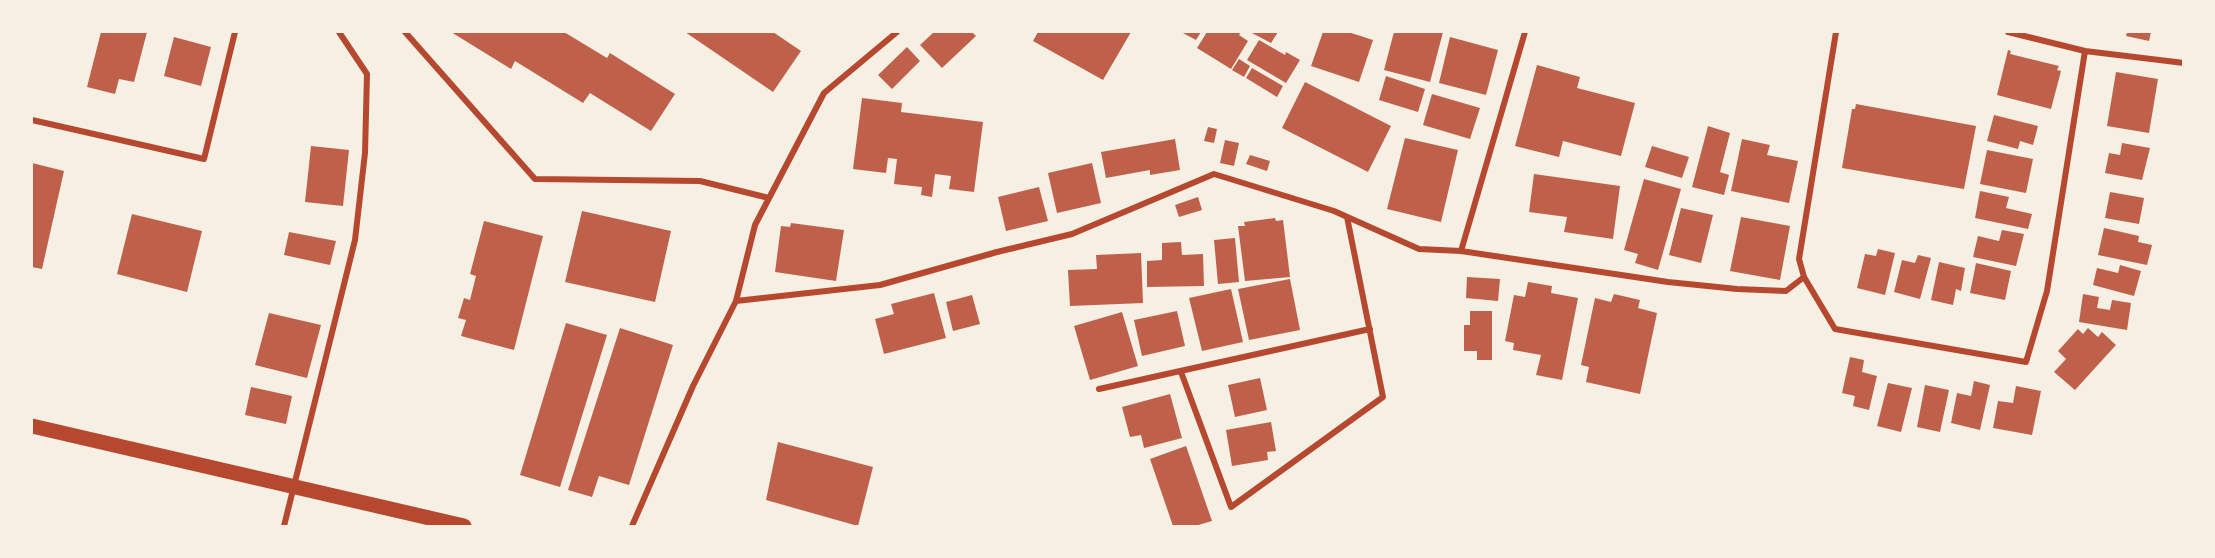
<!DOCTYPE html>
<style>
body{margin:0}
#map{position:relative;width:2215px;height:558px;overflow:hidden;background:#f6efe4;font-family:"Noto Sans",sans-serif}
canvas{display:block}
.frame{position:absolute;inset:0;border:33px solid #f6efe4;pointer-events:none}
</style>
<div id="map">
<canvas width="2215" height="558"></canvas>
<div class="frame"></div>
</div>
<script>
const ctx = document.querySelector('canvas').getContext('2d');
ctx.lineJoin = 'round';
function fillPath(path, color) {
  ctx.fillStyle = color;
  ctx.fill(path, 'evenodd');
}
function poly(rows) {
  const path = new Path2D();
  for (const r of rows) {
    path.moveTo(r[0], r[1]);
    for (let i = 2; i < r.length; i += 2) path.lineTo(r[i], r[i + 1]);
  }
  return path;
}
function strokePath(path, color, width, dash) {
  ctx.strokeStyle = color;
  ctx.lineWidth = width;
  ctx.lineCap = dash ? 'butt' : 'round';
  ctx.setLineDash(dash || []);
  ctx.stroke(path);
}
fillPath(poly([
 [101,32,147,32,134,82,119,79,115,94,87,87],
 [451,32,564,32,607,58,610,53,675,94,651,131,590,93,583,103,515,61,511,69],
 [685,32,773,32,801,51,773,92],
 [934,32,972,32,976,36,942,68,920,45],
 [1038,32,1131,32,1103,80,1033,41],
 [1181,32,1201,32,1196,40],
 [1207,32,1241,32,1239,35,1248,41,1231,69,1197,48],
 [1250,32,1278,32,1271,43],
 [1323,32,1348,32,1373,40,1359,82,1311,66],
 [1394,32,1443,32,1430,82,1384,70],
 [2127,32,2151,32,2149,41,2126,36],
 [174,37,211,47,201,86,164,76],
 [1450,37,1498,50,1486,95,1439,83],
 [1259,40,1285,55,1286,52,1300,60,1286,83,1247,60],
 [907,47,920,61,892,89,878,75],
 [2008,50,2011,51,2010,54,2059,66,2057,70,2061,71,2051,109,1997,95],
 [1239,59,1250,66,1244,77,1232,70],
 [1537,65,1580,77,1577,88,1635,103,1621,156,1563,141,1559,157,1515,146],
 [1252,68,1283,86,1277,97,1246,78],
 [2116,72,2158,79,2149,133,2107,126],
 [1386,76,1425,89,1418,112,1379,100],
 [1305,82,1391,126,1368,172,1282,128],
 [1432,94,1480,108,1470,139,1423,125],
 [862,98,902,103,901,112,983,122,974,192,949,189,951,176,935,174,932,197,921,195,922,187,894,184,897,159,888,158,886,173,853,169],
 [1856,104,1976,126,1964,189,1842,168,1852,109,1855,109],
 [1994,115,2038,126,2033,145,2020,141,2018,149,1987,141],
 [1708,126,1730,133,1720,172,1729,175,1724,195,1692,187],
 [1208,127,1217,129,1214,143,1204,141],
 [1405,138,1458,150,1441,222,1387,209],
 [1175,139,1180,170,1150,175,1150,170,1106,178,1101,152],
 [1742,139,1770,145,1767,155,1798,161,1789,203,1731,191],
 [1225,140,1239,143,1234,166,1220,163],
 [2122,143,2150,148,2142,180,2105,173,2109,153,2120,155],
 [311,146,349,150,343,206,305,202],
 [1652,146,1689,157,1682,178,1645,167],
 [1987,150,2033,159,2026,193,1980,184],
 [1250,155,1270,161,1267,171,1246,164],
 [32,163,64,171,42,269,32,267],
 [1092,163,1101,203,1057,213,1048,173],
 [1534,174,1620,186,1613,239,1564,232,1567,217,1529,212],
 [1644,179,1681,189,1658,270,1635,263,1638,254,1624,250],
 [1039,187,1048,221,1006,231,998,197],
 [1980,191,2009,197,2006,208,2032,214,2028,229,1975,218],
 [2110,192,2144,198,2139,224,2105,218],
 [1198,197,1202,210,1179,217,1175,205],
 [1681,208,1713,215,1701,263,1669,255],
 [582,211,671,231,655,302,565,282],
 [132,214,202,231,187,292,117,274],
 [1741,217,1790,226,1780,280,1730,271],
 [1275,218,1276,221,1283,220,1290,277,1245,281,1238,226,1245,226,1244,222],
 [484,221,543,236,514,350,461,336,466,320,458,318,464,298,470,300,476,276,470,274],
 [791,223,844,230,836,281,775,272,781,226,790,227],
 [2104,228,2139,236,2138,242,2152,245,2147,265,2098,255],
 [2002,230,2024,234,2016,266,1973,257,1978,236,1999,241],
 [289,232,336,241,330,265,284,255],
 [1235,238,1239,282,1218,284,1214,240],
 [1181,242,1182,255,1203,254,1204,286,1147,287,1147,261,1162,260,1162,243],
 [1878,249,1895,253,1885,295,1857,288,1865,254,1876,256],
 [1141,253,1143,303,1070,306,1068,270,1097,269,1096,255],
 [1918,255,1931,258,1920,299,1894,292,1902,260,1915,263],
 [1939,262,1965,268,1961,291,1956,289,1953,305,1931,300],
 [1976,263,2011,271,2005,300,1970,293],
 [2120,265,2141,271,2134,296,2093,285,2097,268,2118,273],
 [1467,277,1500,279,1498,301,1466,298],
 [1290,279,1300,330,1249,340,1238,289],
 [1528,282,1552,286,1551,293,1578,298,1562,380,1536,375,1541,355,1513,350,1514,343,1505,341,1514,295,1525,297],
 [1231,289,1243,342,1202,351,1189,298],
 [934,293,946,338,884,354,875,319,894,314,891,304],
 [1614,294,1640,300,1638,308,1657,313,1640,394,1586,382,1589,367,1581,365,1595,298,1611,302],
 [2083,294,2099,297,2097,308,2110,310,2112,300,2131,303,2127,330,2079,322],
 [972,295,980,324,953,331,946,302],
 [1177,311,1185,346,1142,356,1134,320],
 [1470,311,1492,311,1492,360,1477,360,1477,351,1464,351,1464,325,1470,325],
 [1122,312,1138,366,1090,380,1074,326],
 [269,313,321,325,307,378,255,365],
 [566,323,607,335,560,487,520,475],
 [620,328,673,345,629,485,599,476,592,497,568,490],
 [2088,328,2098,337,2102,332,2116,345,2075,390,2054,372,2066,359,2058,351,2078,329,2083,334],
 [1850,357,1864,360,1862,372,1877,376,1869,410,1853,406,1855,396,1842,393],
 [1260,378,1267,410,1235,417,1228,385],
 [1974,381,1990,385,1980,430,1951,423,1957,393,1971,396],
 [1888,383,1912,388,1901,432,1877,426],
 [1925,385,1949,390,1940,432,1917,427],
 [2016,386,2041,391,2032,435,1993,428,1998,401,2013,403],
 [251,387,292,396,286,424,245,415],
 [1170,394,1182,438,1144,448,1141,435,1130,437,1122,407],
 [1271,422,1276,451,1267,452,1268,460,1232,466,1226,430],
 [778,442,873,467,858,526,766,500],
 [1186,446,1212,521,1195,526,1173,526,1150,459]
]), '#bf614a');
strokePath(poly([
 [405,32,535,179,700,181,769,198],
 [2008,32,2085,51,2184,63],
 [32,120,204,159,235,32],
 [1461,251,1525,32],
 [1804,277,1799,259,1836,32],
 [736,301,880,285,997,252,1072,234,1214,174,1334,211,1419,249,1461,251,1668,282,1737,289,1786,291,1804,277,1835,329,2026,362,2047,291,2085,51],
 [1181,372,1231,507,1383,397,1347,217],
 [1099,389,1370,329],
 [284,526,355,240,365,153,367,74,339,32],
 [632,526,693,386,736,301,755,225,824,93,897,32]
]), '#b5482f', 6);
strokePath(poly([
 [32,426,464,526]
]), '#b5482f', 15);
</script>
